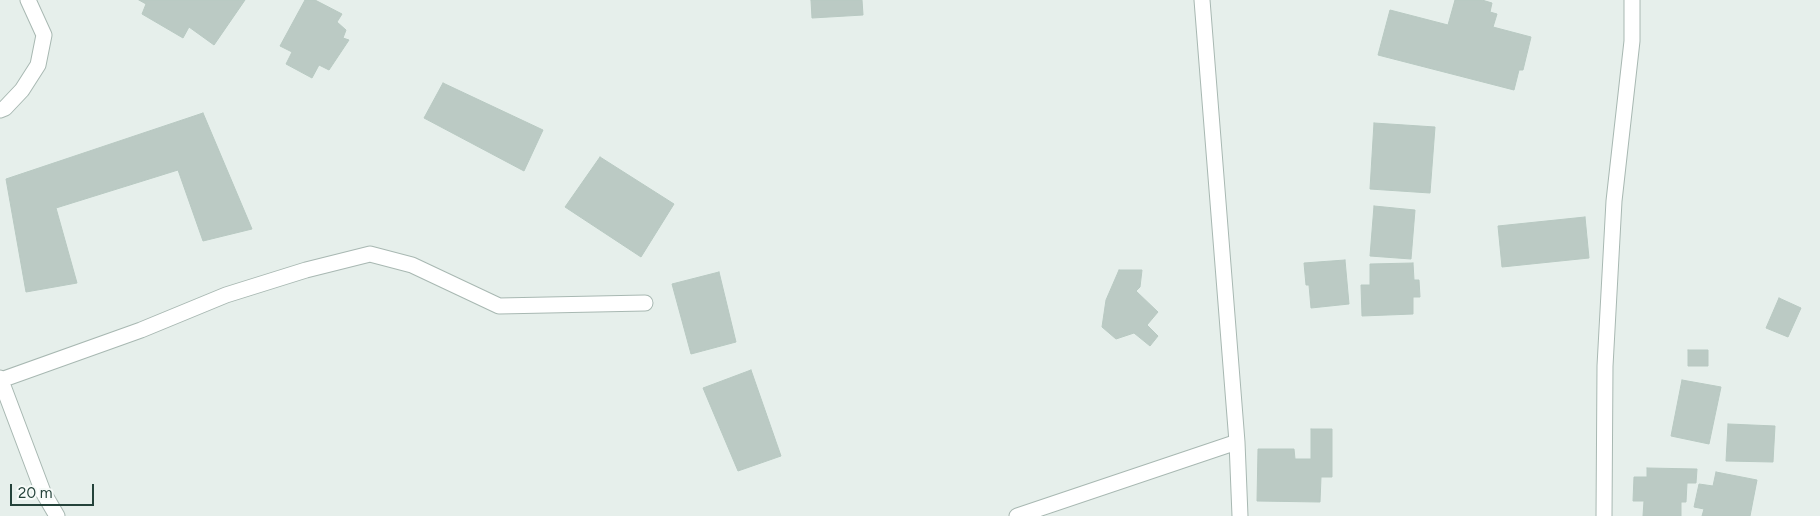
<!DOCTYPE html>
<style>
body{margin:0}
#map{position:relative;width:1820px;height:516px;overflow:hidden;background:#e6efeb;font-family:Figtree,sans-serif}
canvas{display:block}
.scale{position:absolute;left:10px;top:484px;width:84px;height:22px;box-sizing:border-box;border:2px solid #24423a;border-top:0;padding-left:6px;font-size:15px;line-height:18px;white-space:nowrap;color:#24423a;-webkit-text-stroke:4px #f7fbf9;paint-order:stroke}
</style>
<div id="map">
<canvas width="1820" height="516"></canvas>
<div class="scale">20 m</div>
</div>
<script>
const ctx = document.querySelector('canvas').getContext('2d');
ctx.lineJoin = 'round';
function fillPath(path, color) {
  ctx.fillStyle = color;
  ctx.fill(path, 'evenodd');
}
function poly(rows) {
  const path = new Path2D();
  for (const r of rows) {
    path.moveTo(r[0], r[1]);
    for (let i = 2; i < r.length; i += 2) path.lineTo(r[i], r[i + 1]);
  }
  return path;
}
function strokePath(path, color, width, dash) {
  ctx.strokeStyle = color;
  ctx.lineWidth = width;
  ctx.lineCap = dash ? 'butt' : 'round';
  ctx.setLineDash(dash || []);
  ctx.stroke(path);
}
const building = poly([
 [139,0,245,0,214,45,189,27,183,38,142,14,146,4,139,0],
 [305,0,315,0,342,14,337,22,346,30,343,38,349,40,329,70,319,65,312,78,286,64,292,52,280,46,305,0],
 [811,0,862,0,863,15,812,18,811,0],
 [1455,0,1482,0,1492,3,1490,12,1497,14,1493,27,1531,37,1523,70,1519,70,1514,90,1378,55,1390,10,1448,25,1455,0],
 [443,83,543,130,524,171,424,118,443,83],
 [203,113,252,229,203,241,178,170,56,208,77,283,26,292,6,179,203,113],
 [1374,123,1435,127,1430,193,1370,189,1374,123],
 [600,157,674,204,641,257,565,207,600,157],
 [1374,206,1415,210,1411,259,1370,256,1374,206],
 [1585,217,1589,258,1502,267,1498,226,1585,217],
 [1345,260,1349,304,1311,308,1309,285,1306,285,1304,263,1345,260],
 [1413,263,1414,280,1419,280,1420,297,1413,297,1413,314,1362,316,1361,285,1370,285,1370,264,1413,263],
 [1119,270,1142,270,1140,287,1136,291,1158,312,1147,325,1158,336,1150,346,1134,333,1116,339,1102,327,1106,300,1119,270],
 [719,272,736,342,691,354,672,284,719,272],
 [1779,298,1801,308,1788,337,1766,328,1779,298],
 [1688,350,1708,350,1708,366,1688,366,1688,350],
 [751,370,781,456,738,471,703,388,751,370],
 [1682,380,1721,387,1709,444,1671,436,1682,380],
 [1728,424,1775,426,1773,462,1726,461,1728,424],
 [1311,429,1332,429,1332,477,1321,477,1320,502,1257,501,1258,449,1294,449,1295,459,1311,459,1311,429],
 [1647,468,1697,469,1696,483,1687,483,1686,502,1681,502,1681,516,1643,516,1644,501,1633,501,1634,477,1647,477,1647,468],
 [1716,472,1757,480,1750,516,1702,516,1704,509,1694,507,1699,484,1713,486,1716,472]
]);
fillPath(building, '#bbcac4');
strokePath(building, '#b8c9c2', 1);
const street = poly([
 [1202,0,1237,442,1240,516],
 [0,110,5,108,22,90,38,65,44,35,28,0],
 [0,378,43,492,57,516],
 [1,380,141,330,226,295,306,270,370,254,412,265,499,306,645,303],
 [1017,516,1237,442],
 [1604,516,1605,366,1614,201,1632,41,1632,0]
]);
strokePath(street, '#a8b8b2', 17);
strokePath(street, '#fff', 15);
</script>
